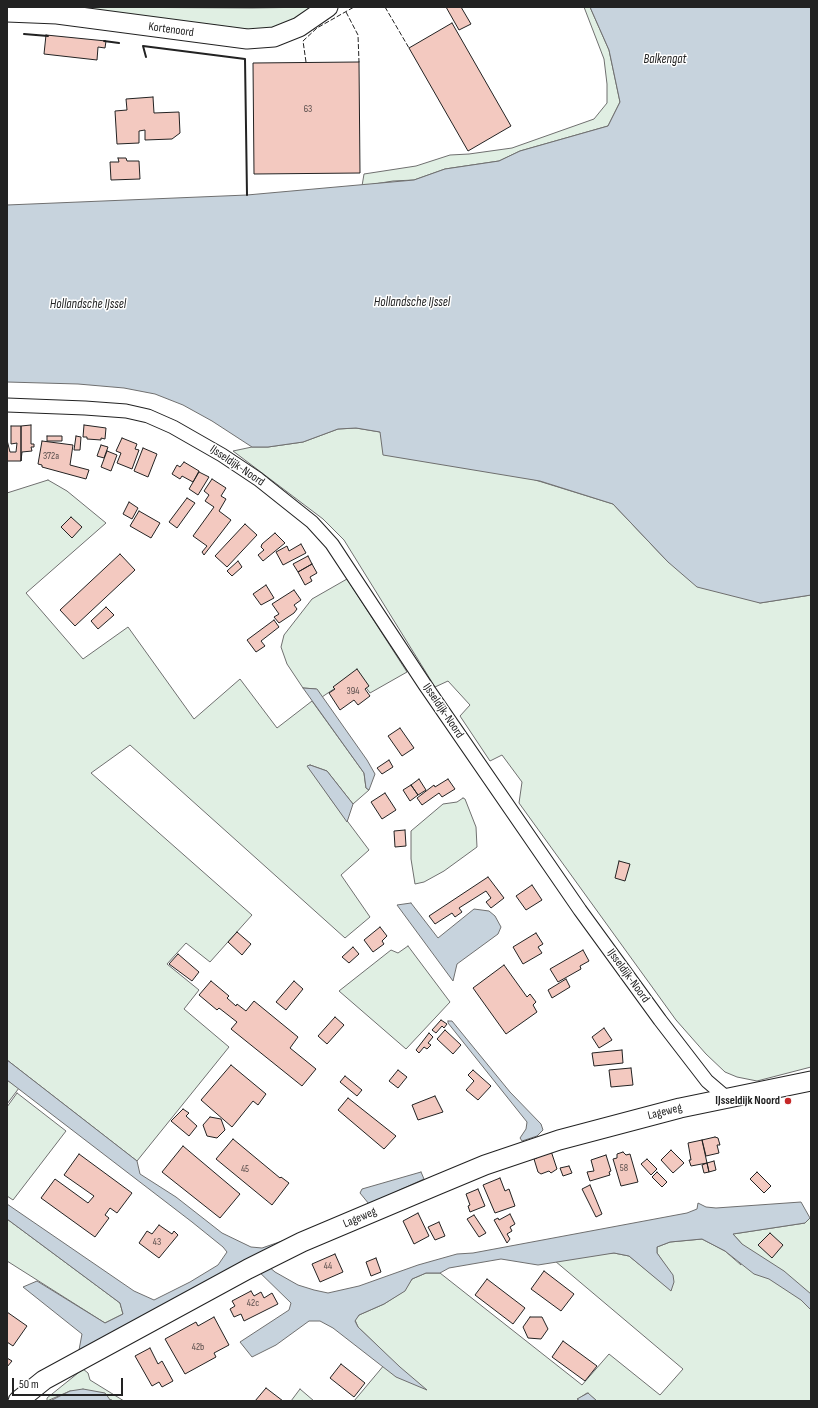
<!DOCTYPE html>
<style>
body{margin:0}
#map{position:relative;width:818px;height:1408px;overflow:hidden;background:#fff;font-family:"Sofia Sans Condensed",sans-serif}
canvas{display:block}
.frame{position:absolute;inset:0;border:8px solid #222;pointer-events:none}
.scale{position:absolute;left:12px;top:1378px;width:111px;height:18px;box-sizing:border-box;border:2px solid #222;border-top:0;padding-left:5px;font-size:12px;line-height:14px;white-space:nowrap;color:#222;-webkit-text-stroke:3px #fff;paint-order:stroke}
</style>
<div id="map">
<canvas width="818" height="1408"></canvas>
<div class="frame"></div>
<div class="scale">50 m</div>
</div>
<script>
const ctx = document.querySelector('canvas').getContext('2d');
ctx.lineJoin = 'round';
function fillPath(path, color) {
  ctx.fillStyle = color;
  ctx.fill(path, 'evenodd');
}
function poly(rows) {
  const path = new Path2D();
  for (const r of rows) {
    path.moveTo(r[0], r[1]);
    for (let i = 2; i < r.length; i += 2) path.lineTo(r[i], r[i + 1]);
  }
  return path;
}
function strokePath(path, color, width, dash) {
  ctx.strokeStyle = color;
  ctx.lineWidth = width;
  ctx.lineCap = dash ? 'butt' : 'round';
  ctx.setLineDash(dash || []);
  ctx.stroke(path);
}
function drawText(font, color, halo, rows, align = 'center') {
  ctx.font = font + ' "Sofia Sans Condensed",sans-serif';
  ctx.lineWidth = 3;
  ctx.setLineDash([]);
  ctx.textBaseline = 'middle';
  ctx.strokeStyle = halo;
  ctx.fillStyle = color;
  for (const [text, x, y, turn = 0] of rows) {
    ctx.save();
    ctx.translate(x, y);
    ctx.rotate((+turn || 0) * Math.PI / 180);
    ctx.textAlign = isNaN(turn) ? turn : align;
    if (halo) ctx.strokeText(text, 0, 0);
    ctx.fillText(text, 0, 0);
    ctx.restore();
  }
}
const green = poly([
 [71,7,252,8,316,7,293,22,260,31,71,7],
 [584,7,590,7,609,50,620,102,608,126,520,151,499,161,445,169,414,180,393,181,362,186,364,174,416,166,450,155,469,154,512,148,594,119,607,103,607,84,604,59,584,7],
 [356,428,380,432,613,504,668,562,760,603,811,595,811,1067,757,1081,737,1077,725,1072,706,1054,676,1020,519,803,522,782,502,755,490,761,460,716,470,705,448,681,435,687,344,540,323,519,233,451,252,447,268,447,303,442,338,429,356,428],
 [48,480,67,491,106,523,26,593,83,659,128,627,194,719,240,679,277,728,312,701,364,773,366,788,369,790,353,804,327,771,310,765,330,798,369,850,341,875,370,917,345,938,130,745,91,773,252,915,210,962,186,943,167,964,199,990,184,1009,229,1047,137,1161,7,1060,7,493,48,480],
 [347,579,407,672,370,693,356,674,322,697,316,689,303,688,287,664,281,647,284,635,312,599,347,579],
 [463,798,465,799,476,827,477,847,444,871,424,882,415,884,411,859,411,831,443,804,457,802,463,798],
 [408,946,450,1002,406,1049,339,991,391,950,398,953,408,946],
 [7,1080,19,1088,7,1104,7,1080],
 [17,1093,66,1131,13,1200,7,1196,7,1107,17,1093],
 [811,1217,811,1401,597,1401,587,1393,578,1399,580,1401,354,1401,390,1358,358,1327,355,1320,359,1315,384,1304,404,1291,412,1279,426,1273,440,1273,582,1385,609,1354,660,1395,683,1369,555,1261,600,1254,614,1253,629,1256,671,1290,663,1262,657,1253,657,1247,670,1242,702,1239,725,1251,741,1265,742,1244,733,1234,805,1223,811,1217],
 [7,1219,120,1303,123,1314,105,1323,7,1261,7,1219],
 [83,1369,88,1373,90,1380,124,1401,111,1401,112,1400,70,1391,47,1401,47,1398,83,1369],
 [300,1389,314,1401,291,1401,300,1389]
]);
fillPath(green, '#e0efe3');
strokePath(green, '#6f6f6f', 1);
const water = poly([
 [590,7,811,7,811,595,760,603,697,587,668,562,613,504,540,481,383,455,380,432,356,428,338,429,303,442,268,447,252,447,212,421,183,405,155,394,124,388,78,384,7,382,7,205,247,195,414,180,445,169,499,161,520,151,608,126,620,102,609,50,590,7],
 [303,688,317,689,367,760,375,774,369,790,366,788,364,773,303,688],
 [310,765,327,771,353,804,347,822,307,766,310,765],
 [411,903,438,938,474,909,489,911,495,916,501,927,498,934,457,964,453,981,397,905,411,903],
 [448,1021,452,1021,510,1092,541,1124,543,1130,537,1136,522,1141,520,1138,526,1129,527,1122,448,1023,448,1021],
 [7,1060,137,1161,140,1174,176,1197,222,1233,251,1247,262,1248,288,1239,261,1260,275,1272,298,1285,314,1290,328,1293,359,1286,418,1265,457,1254,473,1253,687,1213,697,1209,698,1203,706,1207,716,1208,801,1202,810,1218,805,1223,733,1234,742,1244,784,1271,811,1294,811,1310,801,1300,769,1279,754,1274,725,1251,702,1239,670,1242,657,1247,657,1253,673,1275,674,1282,671,1291,629,1256,614,1253,538,1265,501,1259,449,1268,440,1273,426,1273,412,1279,405,1291,384,1304,359,1315,355,1321,358,1327,400,1367,427,1390,396,1377,333,1328,320,1321,309,1321,276,1345,252,1357,240,1342,289,1310,291,1303,251,1264,84,1353,79,1350,82,1334,23,1287,37,1281,105,1323,123,1314,120,1303,7,1219,7,1204,134,1291,154,1300,190,1282,218,1265,227,1252,223,1247,192,1222,7,1080,7,1060],
 [421,1172,424,1179,369,1204,360,1193,362,1189,421,1172],
 [83,1389,105,1393,111,1401,50,1401,70,1391,83,1389],
 [588,1393,597,1401,580,1401,577,1399,588,1393]
]);
fillPath(water, '#c7d3dd');
strokePath(water, '#6f6f6f', 1);
const building = poly([
 [446,7,461,7,471,24,459,30,446,7],
 [452,23,511,126,468,151,409,48,452,23],
 [46,35,106,41,105,48,98,47,97,60,44,54,46,35],
 [359,62,360,173,254,174,253,63,359,62],
 [153,97,154,113,179,112,180,133,172,139,145,140,145,130,139,131,139,143,117,144,115,111,127,110,126,99,153,97],
 [118,158,126,158,127,161,139,161,140,179,111,180,110,162,119,162,118,158],
 [31,425,31,444,34,444,34,447,31,447,32,451,22,452,21,461,21,426,31,425],
 [84,425,106,428,105,439,101,438,101,440,87,439,87,437,83,437,84,425],
 [11,426,21,426,21,461,7,461,7,440,10,452,16,452,17,443,11,444,11,426],
 [47,436,62,436,62,441,47,441,47,436],
 [76,436,81,437,80,450,74,450,76,436],
 [122,438,137,444,135,449,139,450,132,469,117,463,121,453,116,451,122,438],
 [42,441,73,445,70,465,89,470,86,479,42,467,42,465,38,464,42,441],
 [101,445,108,447,104,458,97,456,101,445],
 [143,448,157,454,148,477,134,471,143,448],
 [107,451,117,455,111,471,101,467,107,451],
 [184,462,199,471,193,482,182,476,180,479,172,474,177,465,180,467,184,462],
 [199,472,209,477,198,495,189,489,199,472],
 [212,479,226,488,221,496,226,499,219,511,231,520,204,555,202,552,207,546,193,536,214,507,205,501,209,495,204,491,212,479],
 [187,498,195,503,177,528,169,522,187,498],
 [129,502,138,508,132,519,123,514,129,502],
 [139,511,160,523,151,538,130,526,139,511],
 [71,517,82,527,72,538,61,527,71,517],
 [245,524,257,535,227,567,215,556,245,524],
 [275,533,285,543,263,561,258,555,264,550,261,547,262,544,275,533],
 [301,544,306,553,283,565,276,552,287,546,289,551,301,544],
 [120,554,135,570,75,626,60,610,120,554],
 [308,556,312,564,298,572,293,564,308,556],
 [238,561,242,567,232,576,227,571,238,561],
 [312,564,317,573,310,577,312,581,305,585,298,572,312,564],
 [266,585,274,598,261,605,253,594,266,585],
 [294,590,301,600,294,605,297,609,294,613,279,623,274,617,279,614,272,604,294,590],
 [106,607,114,615,98,629,91,621,106,607],
 [274,620,279,627,261,641,265,646,256,652,247,640,274,620],
 [357,669,369,686,365,689,370,696,358,705,354,700,340,710,329,693,335,689,333,687,357,669],
 [400,728,414,748,402,756,388,736,400,728],
 [389,760,393,767,382,774,377,768,389,760],
 [419,779,426,790,418,795,411,785,419,779],
 [448,779,455,789,442,797,439,793,422,805,417,798,434,785,435,787,448,779],
 [411,785,418,795,410,801,403,790,411,785],
 [385,793,396,810,382,819,371,802,385,793],
 [405,830,406,846,395,847,394,831,405,830],
 [619,861,630,864,625,881,615,878,619,861],
 [488,877,504,898,491,908,486,902,491,898,486,891,459,908,462,912,455,917,452,913,435,924,429,916,488,877],
 [532,885,542,900,526,910,516,896,532,885],
 [380,927,387,936,382,941,384,944,373,952,364,940,380,927],
 [237,932,251,944,242,955,228,942,237,932],
 [536,933,543,944,538,947,542,953,523,964,513,947,536,933],
 [353,947,359,954,349,963,342,957,353,947],
 [583,950,589,961,580,966,581,969,558,982,550,969,583,950],
 [178,954,199,972,192,981,169,964,178,954],
 [504,965,527,997,530,994,536,1002,533,1005,537,1012,506,1034,473,988,504,965],
 [566,979,570,987,552,998,548,990,566,979],
 [211,981,229,996,227,998,236,1006,237,1004,246,1011,254,1001,298,1037,290,1048,316,1069,302,1086,231,1029,237,1022,219,1008,217,1010,199,995,211,981],
 [294,981,303,989,286,1010,276,1002,294,981],
 [335,1017,344,1025,327,1044,318,1036,335,1017],
 [441,1020,447,1024,444,1028,442,1026,436,1033,432,1030,441,1020],
 [604,1028,612,1040,599,1048,592,1037,604,1028],
 [445,1030,461,1045,453,1054,437,1039,445,1030],
 [429,1033,433,1037,428,1043,431,1045,427,1049,424,1047,419,1053,416,1050,429,1033],
 [622,1050,623,1063,594,1066,592,1053,622,1050],
 [231,1065,266,1094,258,1105,253,1101,232,1127,201,1100,231,1065],
 [631,1068,633,1085,611,1087,609,1070,631,1068],
 [398,1070,407,1077,398,1088,389,1081,398,1070],
 [473,1070,491,1086,478,1100,466,1090,474,1081,468,1075,473,1070],
 [345,1076,362,1090,357,1096,340,1082,345,1076],
 [435,1096,443,1112,418,1120,412,1105,435,1096],
 [348,1098,396,1136,384,1149,338,1110,348,1098],
 [183,1109,189,1113,186,1116,197,1126,189,1136,171,1121,183,1109],
 [210,1117,221,1119,225,1130,217,1138,207,1136,203,1125,210,1117],
 [715,1137,718,1138,720,1145,717,1145,719,1153,706,1156,702,1140,715,1137],
 [233,1139,280,1178,281,1177,289,1183,272,1205,216,1159,233,1139],
 [702,1140,707,1163,691,1166,689,1160,691,1160,688,1143,702,1140],
 [183,1146,240,1194,220,1218,162,1172,183,1146],
 [671,1150,684,1163,673,1173,661,1160,671,1150],
 [551,1151,557,1169,551,1173,549,1171,541,1174,538,1172,534,1159,537,1158,536,1156,551,1151],
 [623,1152,626,1155,630,1154,638,1182,621,1186,613,1159,617,1158,617,1154,623,1152],
 [79,1154,132,1193,117,1213,110,1208,105,1215,109,1218,95,1237,41,1198,55,1179,88,1203,94,1196,64,1175,79,1154],
 [606,1155,611,1171,609,1172,610,1175,590,1181,587,1172,594,1171,591,1160,606,1155],
 [647,1159,657,1169,651,1175,641,1164,647,1159],
 [714,1161,716,1170,709,1172,707,1163,714,1161],
 [707,1163,709,1172,704,1173,702,1165,707,1163],
 [569,1166,572,1173,563,1176,560,1168,569,1166],
 [657,1172,667,1182,662,1187,652,1177,657,1172],
 [757,1172,771,1186,764,1193,750,1179,757,1172],
 [500,1178,505,1191,509,1189,515,1206,495,1213,483,1185,500,1178],
 [590,1185,602,1214,596,1217,582,1189,590,1185],
 [478,1189,485,1206,470,1212,468,1206,470,1205,466,1194,478,1189],
 [418,1213,429,1236,414,1244,403,1221,418,1213],
 [510,1214,515,1224,510,1227,512,1231,507,1234,510,1239,507,1243,494,1220,498,1218,499,1220,510,1214],
 [474,1215,486,1233,479,1237,467,1219,474,1215],
 [439,1222,445,1236,435,1240,428,1227,439,1222],
 [159,1225,172,1234,174,1231,178,1235,159,1258,139,1243,147,1231,152,1234,159,1225],
 [770,1233,783,1245,772,1258,758,1245,770,1233],
 [335,1254,343,1272,320,1282,312,1264,335,1254],
 [376,1258,381,1272,371,1276,366,1262,376,1258],
 [544,1271,574,1294,561,1311,531,1289,544,1271],
 [487,1279,525,1308,513,1324,475,1295,487,1279],
 [251,1291,254,1296,261,1292,264,1298,272,1293,278,1304,244,1321,241,1314,234,1317,230,1309,235,1306,232,1301,251,1291],
 [7,1312,27,1326,13,1346,7,1342,7,1312],
 [214,1317,229,1345,214,1353,216,1357,185,1374,165,1339,196,1322,198,1326,214,1317],
 [530,1317,542,1317,548,1329,541,1339,528,1338,523,1327,530,1317],
 [563,1341,597,1366,585,1381,552,1357,563,1341],
 [150,1348,158,1364,162,1361,173,1381,162,1387,159,1382,152,1386,135,1356,150,1348],
 [7,1358,12,1361,7,1367,7,1358],
 [341,1364,365,1383,354,1397,330,1378,341,1364],
 [266,1388,283,1401,255,1401,266,1388]
]);
fillPath(building, '#f3c9c0');
strokePath(building, '#222', 1);
const street = poly([
 [7,405,85,408,126,411,148,416,173,427,222,455,258,479,312,522,332,544,425,685,580,910,660,1020,707,1081,728,1099]
]);
const secondary = poly([
 [7,12,57,14,247,39,274,37,299,27,328,7],
 [18,1401,44,1380,248,1269,302,1242,437,1185,485,1165,559,1140,680,1108,811,1081]
]);
strokePath(street, '#222', 15);
strokePath(secondary, '#222', 21);
strokePath(street, '#fff', 13);
strokePath(secondary, '#fff', 19);
strokePath(poly([
 [385,7,409,48],
 [346,12,358,35,359,62],
 [306,62,303,41,317,28,354,7]
]), '#222', 1, [5, 2]);
strokePath(poly([
 [24,34,48,36],
 [104,41,119,43],
 [146,57,143,46,245,59,247,195]
]), '#222', 2);
for (const [x, y, r, color] of [
 [788,1101,4,"#c62828"]
]) {
  const dot = new Path2D();
  dot.arc(x, y, r, 0, 2 * Math.PI);
  ctx.fillStyle = color;
  ctx.fill(dot);
  strokePath(dot, '#fff', 1.5);
}
drawText('10px', '#564c4a', null, [
 ["63",308,109],
 ["372a",51,456],
 ["394",353,691],
 ["58",624,1168],
 ["45",245,1169],
 ["43",157,1242],
 ["44",328,1266],
 ["42c",253,1303],
 ["42b",198,1347]
]);
drawText('12px', '#222', '#fff', [
 ["Kortenoord",171,30,8],
 ["IJsseldijk-Noord",237,466,34],
 ["IJsseldijk-Noord",443,711,56],
 ["IJsseldijk-Noord",628,976,54],
 ["Lageweg",665,1112,-14],
 ["Lageweg",360,1218,-23]
]);
drawText('bold 12px', '#222', '#fff', [
 ["IJsseldijk Noord",780,1101]
], 'right');
drawText('italic 13px', '#222', '#fff', [
 ["Balkengat",665,60],
 ["Hollandsche IJssel",412,303],
 ["Hollandsche IJssel",88,305]
]);
</script>
